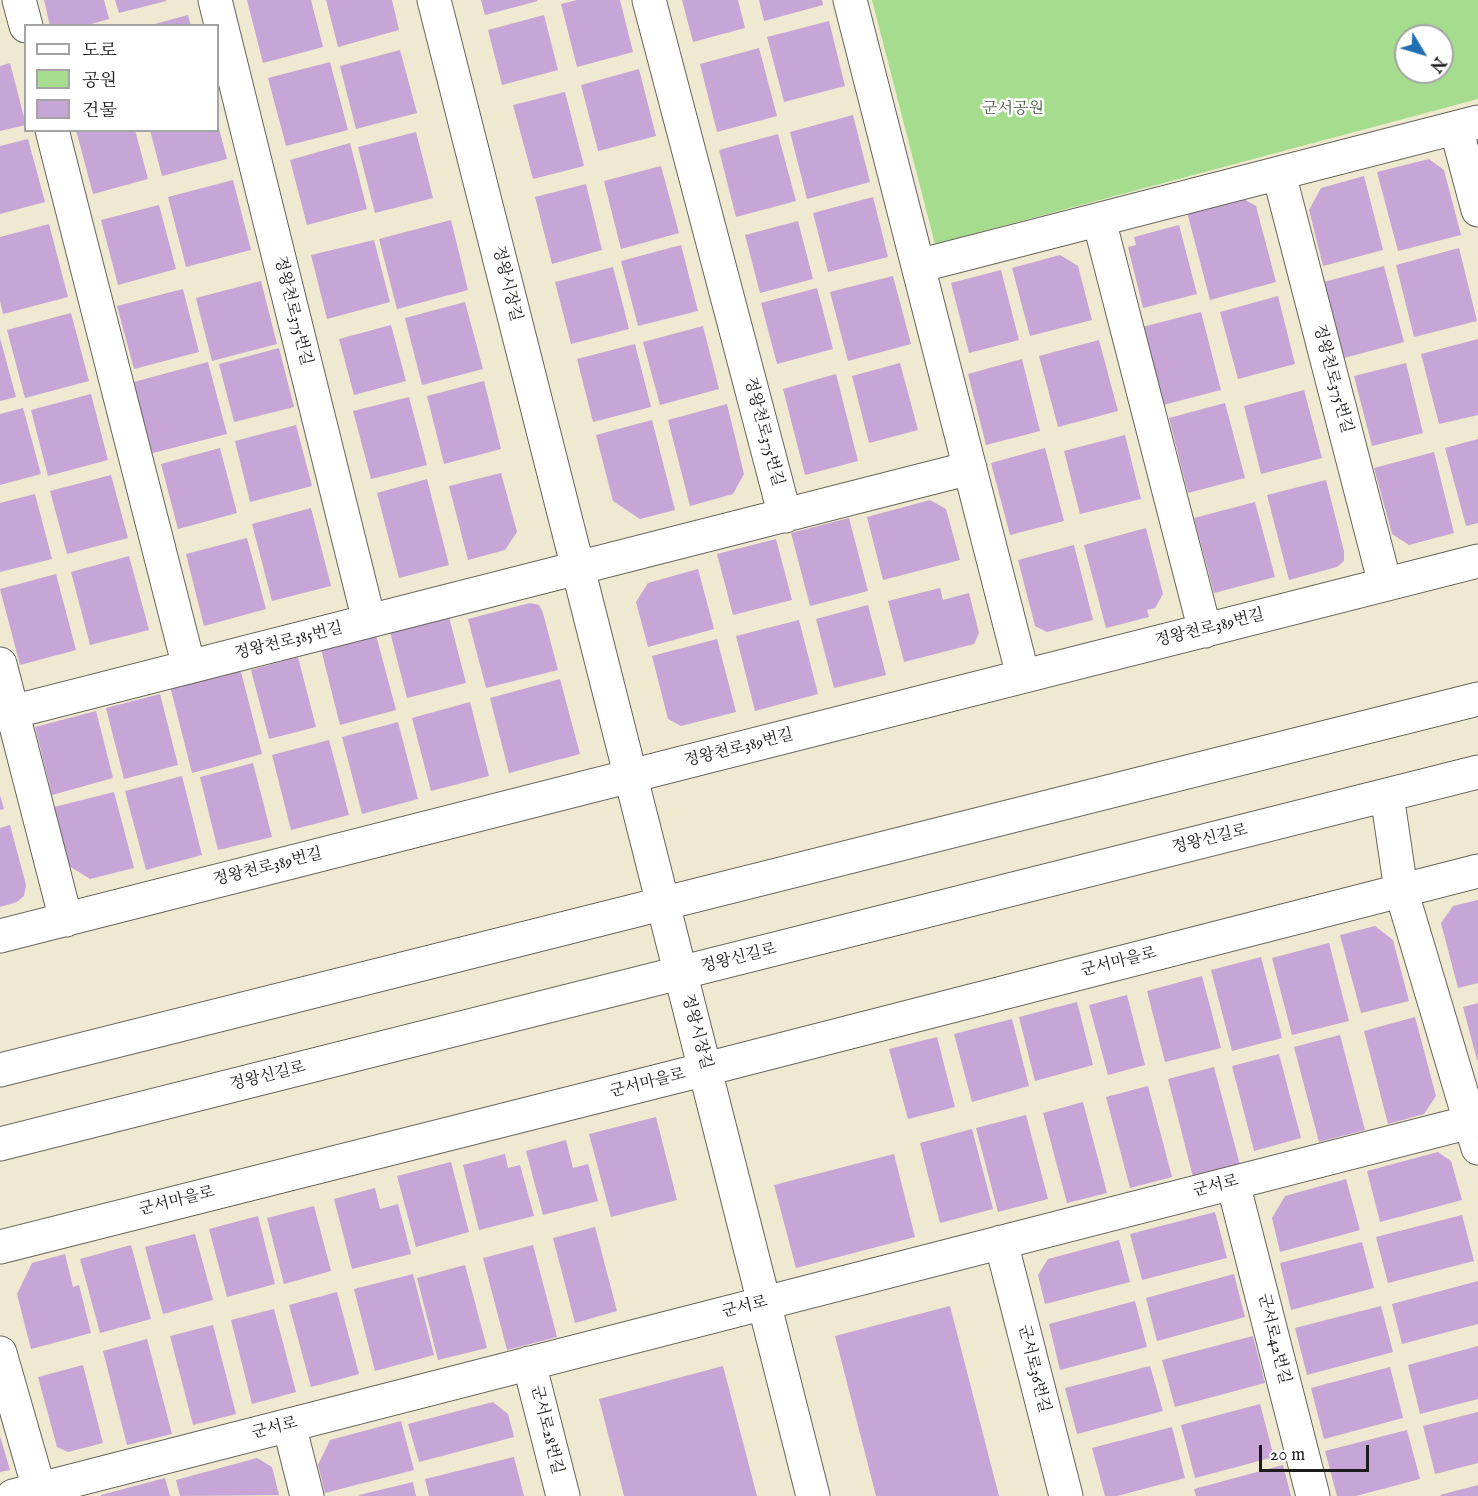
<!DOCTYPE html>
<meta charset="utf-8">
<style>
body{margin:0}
#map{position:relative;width:1478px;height:1496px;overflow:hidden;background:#eee9d0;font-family:"IM FELL English","Noto Serif KR",serif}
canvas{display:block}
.legend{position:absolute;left:24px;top:24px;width:195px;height:108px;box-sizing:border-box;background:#fff;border:2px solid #a4a4a4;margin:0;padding:8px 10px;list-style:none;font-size:18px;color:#1c1c1c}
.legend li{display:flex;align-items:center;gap:12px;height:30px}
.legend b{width:30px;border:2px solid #a4a4a4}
.north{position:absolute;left:1394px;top:24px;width:60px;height:60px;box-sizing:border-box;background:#fff;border:2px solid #a4a4a4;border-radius:50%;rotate:128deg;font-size:16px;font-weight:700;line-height:24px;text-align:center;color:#1c1c1c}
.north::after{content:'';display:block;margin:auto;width:21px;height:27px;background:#1f6fb2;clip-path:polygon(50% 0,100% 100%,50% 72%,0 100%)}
.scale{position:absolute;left:1259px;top:1445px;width:110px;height:27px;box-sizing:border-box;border:3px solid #1c1c1c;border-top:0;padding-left:8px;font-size:18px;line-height:21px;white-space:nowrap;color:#1c1c1c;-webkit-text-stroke:4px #fff;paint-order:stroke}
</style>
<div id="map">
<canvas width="1478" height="1496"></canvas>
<ul class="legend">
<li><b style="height:8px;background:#fff"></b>도로</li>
<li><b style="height:16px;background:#a5dc8d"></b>공원</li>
<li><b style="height:16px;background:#c7a5d6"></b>건물</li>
</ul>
<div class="north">N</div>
<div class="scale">20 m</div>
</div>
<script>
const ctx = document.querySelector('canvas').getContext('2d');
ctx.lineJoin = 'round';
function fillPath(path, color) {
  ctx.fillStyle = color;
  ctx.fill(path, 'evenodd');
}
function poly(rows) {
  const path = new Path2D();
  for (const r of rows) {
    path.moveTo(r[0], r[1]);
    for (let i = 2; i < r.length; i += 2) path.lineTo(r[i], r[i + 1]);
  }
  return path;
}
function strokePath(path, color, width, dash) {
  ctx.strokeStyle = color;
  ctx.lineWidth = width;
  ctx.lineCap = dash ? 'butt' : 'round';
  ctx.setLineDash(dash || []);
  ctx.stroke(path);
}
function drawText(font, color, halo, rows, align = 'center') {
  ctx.font = font + ' "IM FELL English","Noto Serif KR",serif';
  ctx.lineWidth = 5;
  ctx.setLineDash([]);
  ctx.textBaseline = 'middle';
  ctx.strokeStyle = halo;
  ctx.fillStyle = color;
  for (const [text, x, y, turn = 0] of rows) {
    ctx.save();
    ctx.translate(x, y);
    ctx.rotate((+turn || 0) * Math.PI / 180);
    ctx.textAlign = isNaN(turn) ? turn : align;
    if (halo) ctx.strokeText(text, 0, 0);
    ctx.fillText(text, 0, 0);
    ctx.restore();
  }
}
fillPath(poly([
 [872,0,1478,0,1478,99,935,244],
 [1406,36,1442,36,1442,72,1406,72]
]), '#a5dc8d');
fillPath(poly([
 [44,0,104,0,109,19,84,26,50,26],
 [115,0,166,0,166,1,119,13],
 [247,0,311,0,323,47,263,63],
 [326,0,392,0,399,30,338,47],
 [481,0,537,0,538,1,485,15],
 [577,0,620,0,633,52,577,67,561,4],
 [682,0,738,0,745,28,693,42],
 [759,0,822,0,823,5,764,21],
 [188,15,191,26,151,26,151,25],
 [544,15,558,70,502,85,488,30],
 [829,21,845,86,784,102,767,37],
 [759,48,777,116,717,132,700,64],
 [400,50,417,113,356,129,340,66],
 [330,62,348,130,286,146,268,78],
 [10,63,26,125,0,131,0,66],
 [639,69,656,136,598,151,581,85],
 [565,92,584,166,533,179,513,105],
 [853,115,870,182,807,199,790,132],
 [218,125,227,159,162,176,150,130,218,130],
 [76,130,135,130,148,179,93,194],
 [416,132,433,198,375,213,358,147],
 [778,134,796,201,736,217,719,150],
 [28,139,45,202,0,214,0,146],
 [350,143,367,209,307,225,290,160],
 [1429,159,1444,170,1461,235,1398,251,1377,172],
 [661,166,679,233,621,249,604,181],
 [1364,176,1383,250,1323,266,1309,210,1321,188],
 [233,180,251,250,186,267,168,197],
 [586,184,602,250,552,264,535,197],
 [873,197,888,257,828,272,813,213],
 [1242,198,1256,206,1276,282,1210,300,1187,212],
 [159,205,176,269,118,285,101,220],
 [451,220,468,290,397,309,379,239],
 [798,221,813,279,760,293,745,235],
 [49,224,68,297,3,314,0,301,0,237],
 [1179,225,1197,294,1143,308,1128,247,1136,245,1134,237],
 [374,240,390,302,327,319,311,255],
 [681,245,698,311,638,326,621,261],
 [1459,248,1477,321,1414,337,1396,265],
 [1060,255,1078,266,1092,320,1030,336,1012,268],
 [1384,266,1404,342,1344,358,1324,282],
 [613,267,629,329,571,344,555,282],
 [1001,270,1019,340,969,353,951,283],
 [893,276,911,344,848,361,830,292],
 [261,281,277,344,212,361,196,298],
 [817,288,833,349,777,364,761,303],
 [183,289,199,352,134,369,117,306],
 [1278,296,1295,364,1238,379,1220,312],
 [465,302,483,369,422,385,405,318],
 [1201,312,1221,390,1163,405,1142,327],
 [71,313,89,381,25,398,7,330],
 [391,325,406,381,354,395,339,339],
 [703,326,719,389,660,405,643,342],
 [0,338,16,397,0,401],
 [1478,339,1478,415,1439,424,1421,354],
 [1099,340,1118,411,1058,427,1039,356],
 [635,344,651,407,593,422,577,359],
 [279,348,294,407,234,422,219,364],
 [1022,359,1040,431,986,445,968,374],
 [208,362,227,434,149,454,130,383],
 [900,363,918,430,869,443,852,376],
 [1406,363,1423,433,1372,446,1354,376],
 [836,374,858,461,805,475,783,389],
 [484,381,501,449,444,464,427,396],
 [1304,390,1322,458,1261,474,1244,406],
 [91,394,108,460,48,476,31,410],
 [409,397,427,465,371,479,353,411],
 [1225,403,1245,478,1188,493,1169,418],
 [727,404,744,474,733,494,690,506,668,420],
 [23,408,41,474,0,485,0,414],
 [652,420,675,510,640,519,613,501,596,435],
 [296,425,312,486,250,502,235,441],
 [1125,435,1141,499,1080,514,1064,451],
 [1478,439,1478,523,1466,526,1445,448],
 [220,448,237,513,178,529,161,464],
 [1045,448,1064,521,1010,535,991,463],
 [1434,452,1454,533,1409,545,1392,534,1374,468],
 [501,473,517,532,505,550,468,560,449,486],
 [111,475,128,538,67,554,50,491],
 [427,479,449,565,399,578,377,493],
 [1326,480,1344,551,1344,561,1337,567,1289,580,1267,495],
 [35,494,52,559,0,572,0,503],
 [930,500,946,509,960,560,883,580,867,517],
 [1255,502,1275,577,1214,593,1194,518],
 [311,508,331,586,272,601,252,524],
 [849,518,868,591,810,606,791,533],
 [1146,528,1163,594,1155,608,1147,610,1149,617,1106,628,1084,545],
 [247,538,266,609,204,626,186,554],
 [776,539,792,600,733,615,717,554],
 [1074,545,1093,620,1047,632,1035,626,1018,560],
 [129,556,149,630,90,645,71,572],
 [698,569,714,629,648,647,636,602,648,583],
 [56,574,76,650,20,665,0,589],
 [940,588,943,600,969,593,979,633,974,644,904,662,888,601],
 [530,603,539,605,543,613,558,670,486,688,468,619],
 [868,605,886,675,834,688,816,619],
 [449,617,466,683,407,698,390,632],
 [799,620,818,694,755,711,736,636],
 [376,635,396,710,340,725,321,649],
 [717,639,736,712,681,726,668,719,652,656],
 [298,657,316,727,269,739,251,670],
 [240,668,262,754,192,773,170,686],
 [560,679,580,754,509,773,490,698],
 [160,694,178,765,124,779,106,708],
 [470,702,489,776,431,791,412,718],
 [96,711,113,778,52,795,35,727],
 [398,722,418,799,362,814,342,737],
 [329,740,349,815,291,830,272,755],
 [253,763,272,837,218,850,200,777],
 [182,776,202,855,146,870,125,791],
 [114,792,134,868,90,879,69,866,54,807],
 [0,795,4,809,0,810],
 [10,825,26,885,24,896,17,902,0,907,0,828],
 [1478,900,1478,983,1458,988,1441,923,1453,906],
 [1375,926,1393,940,1409,1001,1361,1013,1340,935],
 [1329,943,1349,1021,1292,1035,1272,958],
 [1261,957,1282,1038,1232,1051,1211,970],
 [1202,976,1221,1048,1165,1062,1147,991],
 [1127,995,1145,1065,1108,1075,1089,1005],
 [1077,1002,1093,1065,1035,1081,1019,1017],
 [1478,1003,1478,1060,1477,1060,1463,1007],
 [1415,1017,1436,1096,1424,1114,1388,1124,1364,1031],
 [1012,1019,1029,1086,972,1102,954,1034],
 [1340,1035,1365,1130,1319,1142,1294,1047],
 [937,1037,955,1107,908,1119,889,1049],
 [1279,1054,1301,1138,1254,1151,1232,1066],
 [1214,1067,1240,1165,1193,1177,1168,1079],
 [1148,1086,1172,1177,1130,1188,1106,1097],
 [1083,1102,1107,1193,1067,1203,1043,1113],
 [1026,1115,1048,1199,998,1212,976,1128],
 [656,1117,677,1200,611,1217,589,1134],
 [972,1129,993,1209,940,1223,920,1143],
 [566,1140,573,1168,588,1164,598,1201,543,1215,526,1151],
 [1438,1152,1451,1161,1462,1200,1380,1222,1367,1171],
 [505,1154,508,1168,520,1165,534,1216,479,1230,463,1165],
 [894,1154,915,1237,796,1268,774,1185],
 [451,1162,469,1232,416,1247,397,1176],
 [1346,1179,1360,1230,1280,1252,1272,1218,1285,1196],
 [375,1188,380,1209,398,1204,411,1254,352,1269,334,1199],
 [314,1206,331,1271,284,1284,267,1218],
 [1215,1212,1227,1258,1142,1280,1130,1234],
 [1462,1215,1474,1261,1388,1283,1376,1237],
 [258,1216,275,1284,227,1297,209,1229],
 [595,1227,617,1311,575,1323,553,1238],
 [195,1234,213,1300,163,1314,145,1247],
 [1119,1240,1130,1282,1045,1304,1038,1275,1048,1259],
 [1362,1242,1374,1288,1291,1310,1280,1263],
 [131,1245,151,1319,100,1333,80,1259],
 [533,1245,557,1337,507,1350,483,1258],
 [65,1254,73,1287,79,1285,91,1333,31,1349,17,1294,32,1263],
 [465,1265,487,1348,438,1360,417,1278],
 [413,1274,434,1355,375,1371,354,1289],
 [1234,1274,1245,1317,1157,1341,1146,1298],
 [1478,1281,1478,1324,1402,1344,1392,1304],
 [337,1292,359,1374,311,1387,289,1305],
 [1135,1301,1147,1347,1060,1370,1049,1324],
 [950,1306,999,1496,876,1496,835,1336],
 [1381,1306,1393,1352,1307,1375,1295,1328],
 [274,1309,296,1392,252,1404,231,1320],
 [213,1325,236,1414,193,1425,170,1336],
 [1253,1336,1265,1383,1175,1407,1162,1360],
 [147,1339,172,1434,127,1445,103,1351],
 [1478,1346,1478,1399,1420,1414,1408,1365],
 [83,1365,103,1443,68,1452,57,1447,38,1377],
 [723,1366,757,1496,624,1496,599,1399],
 [1150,1366,1163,1411,1077,1434,1065,1388],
 [1390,1367,1403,1418,1324,1439,1311,1388],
 [493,1402,508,1414,514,1437,419,1462,408,1424],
 [1260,1404,1274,1457,1195,1478,1181,1425],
 [1478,1412,1478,1463,1435,1474,1423,1426],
 [401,1421,414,1470,325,1493,318,1465,330,1440],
 [1172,1427,1185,1478,1117,1496,1105,1496,1092,1448],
 [1407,1430,1420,1479,1356,1496,1337,1496,1325,1451],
 [0,1436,10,1470,0,1472],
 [514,1457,524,1496,429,1496,425,1479],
 [257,1458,272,1467,279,1495,180,1496,176,1480],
 [1283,1465,1291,1496,1196,1496,1194,1489],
 [165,1478,170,1496,101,1496,101,1495],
 [413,1482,416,1496,360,1496,359,1495],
 [1478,1485,1478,1496,1441,1496,1440,1495]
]), '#c7a5d6');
const minor = poly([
 [19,0,26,26],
 [215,0,369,621],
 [434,0,813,1496],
 [649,0,785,516],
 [850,0,918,266,1478,122],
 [1456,128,1478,210],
 [52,130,189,667],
 [1279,174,1385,584],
 [1099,220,1205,631],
 [918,266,1023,676],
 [0,664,66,920],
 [0,715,970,468],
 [1387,795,1401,890,1478,1148],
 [0,936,1478,561],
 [0,1070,1478,699],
 [0,1144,1478,772],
 [1233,1183,1313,1496],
 [1001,1242,1066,1496],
 [0,1247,706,1069,1478,871],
 [0,1353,41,1496],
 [529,1363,563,1496],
 [289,1425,307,1496],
 [13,1496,1478,1120]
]);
strokePath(minor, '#66645b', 35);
strokePath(minor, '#fff', 33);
drawText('16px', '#4c5f44', '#fff', [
 ["군서공원",1013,110]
]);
drawText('16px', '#1c1c1c', '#fff', [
 ["정왕시장길",506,284,76],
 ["정왕천로375번길",292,311,76],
 ["정왕천로375번길",1332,379,75],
 ["정왕천로375번길",763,432,75],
 ["정왕천로389번길",1210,629,-14],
 ["정왕천로385번길",289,642,-14],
 ["정왕천로389번길",739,749,-14],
 ["정왕신길로",1210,840,-14],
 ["정왕천로389번길",268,868,-14],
 ["정왕신길로",739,959,-14],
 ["군서마을로",1119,963,-14],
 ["정왕시장길",696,1032,75],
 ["정왕신길로",268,1077,-14],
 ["군서마을로",648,1084,-14],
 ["군서로",1216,1187,-14],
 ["군서마을로",177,1202,-14],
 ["군서로",745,1308,-14],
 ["군서로42번길",1273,1339,76],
 ["군서로36번길",1033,1369,76],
 ["군서로",275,1429,-14],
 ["군서로28번길",546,1430,76]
]);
</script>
